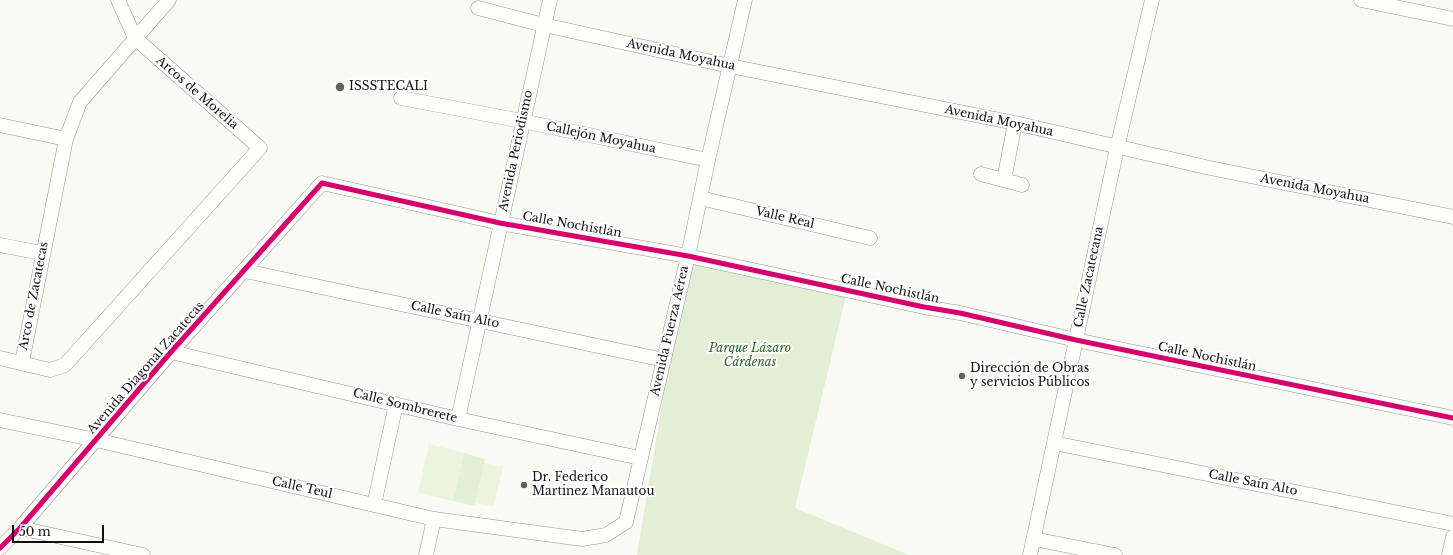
<!DOCTYPE html>
<meta charset="utf-8">
<style>
body{margin:0}
#map{position:relative;width:1453px;height:555px;overflow:hidden;background:#fafaf4;font-family:"Libre Baskerville",serif}
canvas{display:block}
.scale{position:absolute;left:12px;top:525px;width:92px;height:18px;box-sizing:border-box;border:2px solid #0e0e0e;border-top:0;padding-left:5px;font-size:12px;line-height:14px;white-space:nowrap;color:#0e0e0e;-webkit-text-stroke:3px #fff;paint-order:stroke}
</style>
<div id="map">
<canvas width="1453" height="555"></canvas>
<div class="scale">50 m</div>
</div>
<script>
const ctx = document.querySelector('canvas').getContext('2d');
ctx.lineJoin = 'round';
function fillPath(path, color) {
  ctx.fillStyle = color;
  ctx.fill(path, 'evenodd');
}
function poly(rows) {
  const path = new Path2D();
  for (const r of rows) {
    path.moveTo(r[0], r[1]);
    for (let i = 2; i < r.length; i += 2) path.lineTo(r[i], r[i + 1]);
  }
  return path;
}
function strokePath(path, color, width, dash) {
  ctx.strokeStyle = color;
  ctx.lineWidth = width;
  ctx.lineCap = dash ? 'butt' : 'round';
  ctx.setLineDash(dash || []);
  ctx.stroke(path);
}
function drawText(font, color, halo, rows, align = 'center') {
  ctx.font = font + ' "Libre Baskerville",serif';
  ctx.lineWidth = 4;
  ctx.setLineDash([]);
  ctx.textBaseline = 'middle';
  ctx.strokeStyle = halo;
  ctx.fillStyle = color;
  for (const [text, x, y, turn = 0] of rows) {
    ctx.save();
    ctx.translate(x, y);
    ctx.rotate((+turn || 0) * Math.PI / 180);
    ctx.textAlign = isNaN(turn) ? turn : align;
    if (halo) ctx.strokeText(text, 0, 0);
    ctx.fillText(text, 0, 0);
    ctx.restore();
  }
}
fillPath(poly([
 [686,259,847,292,795,508,909,555,637,555],
 [464,453,485,459,475,506,453,501]
]), '#e2efd5');
fillPath(poly([
 [429,444,464,453,453,501,418,493],
 [484,463,503,467,494,506,476,503]
]), '#ecf3df');
const street = poly([
 [1361,0,1453,19],
 [478,8,544,25,730,66,1015,123,1210,168,1453,217],
 [401,98,522,121,708,160],
 [0,125,66,139],
 [981,174,1022,185],
 [1004,180,1015,123],
 [700,198,870,238],
 [0,245,42,253],
 [245,271,664,360],
 [171,352,458,419,640,458],
 [0,358,50,370,65,365,260,148,135,38,118,0],
 [22,362,66,139,80,102,169,0],
 [458,419,550,0],
 [0,420,96,440,434,519,582,539,606,535,626,522,688,256,708,160,745,0],
 [1054,443,1453,524],
 [374,505,396,404],
 [20,528,143,555],
 [1034,539,1115,555],
 [0,548,20,528,171,352,322,183,500,223,688,256,924,307,960,313,1076,340,1453,418],
 [426,555,434,519],
 [1030,555,1117,148,1152,0],
 [1449,555,1453,537]
]);
strokePath(street, '#949492', 15);
strokePath(street, '#fefefd', 14);
strokePath(poly([
 [0,548,20,528,171,352,322,183,500,223,688,256,924,307,960,313,1076,340,1453,418]
]), '#d6006c', 5);
for (const [x, y, r, color] of [
 [340,87,5,"#61615e"],
 [962,376,4,"#61615e"],
 [524,485,4,"#61615e"]
]) {
  const dot = new Path2D();
  dot.arc(x, y, r, 0, 2 * Math.PI);
  ctx.fillStyle = color;
  ctx.fill(dot);
  strokePath(dot, '#fff', 1.5);
}
drawText('12px', '#0e0e0e', '#fff', [
 ["Avenida Moyahua",681,55,12],
 ["Arcos de Morelia",197,93,41],
 ["Avenida Moyahua",999,121,12],
 ["Callejón Moyahua",601,138,12],
 ["Avenida Periodismo",516,151,-78],
 ["Avenida Moyahua",1315,189,11],
 ["Valle Real",785,218,13],
 ["Calle Nochistlán",572,225,10],
 ["Calle Zacatecana",1089,277,-78],
 ["Calle Nochistlán",890,289,12],
 ["Arco de Zacatecas",34,296,-79],
 ["Calle Saín Alto",455,315,12],
 ["Avenida Fuerza Aérea",670,331,-77],
 ["Calle Nochistlán",1207,357,12],
 ["Avenida Diagonal Zacatecas",146,368,-49],
 ["Calle Sombrerete",405,406,14],
 ["Calle Saín Alto",1253,483,11],
 ["Calle Teul",302,488,13]
]);
drawText('12px', '#0e0e0e', '#fff', [
 ["ISSSTECALI",349,87],
 ["Dirección de Obras",970,369],
 ["y servicios Públicos",970,383],
 ["Dr. Federico",532,478],
 ["Martinez Manautou",532,492]
], 'left');
drawText('italic 12px', '#2c6024', '#fff', [
 ["Parque Lázaro",750,349],
 ["Cárdenas",750,363]
]);
</script>
